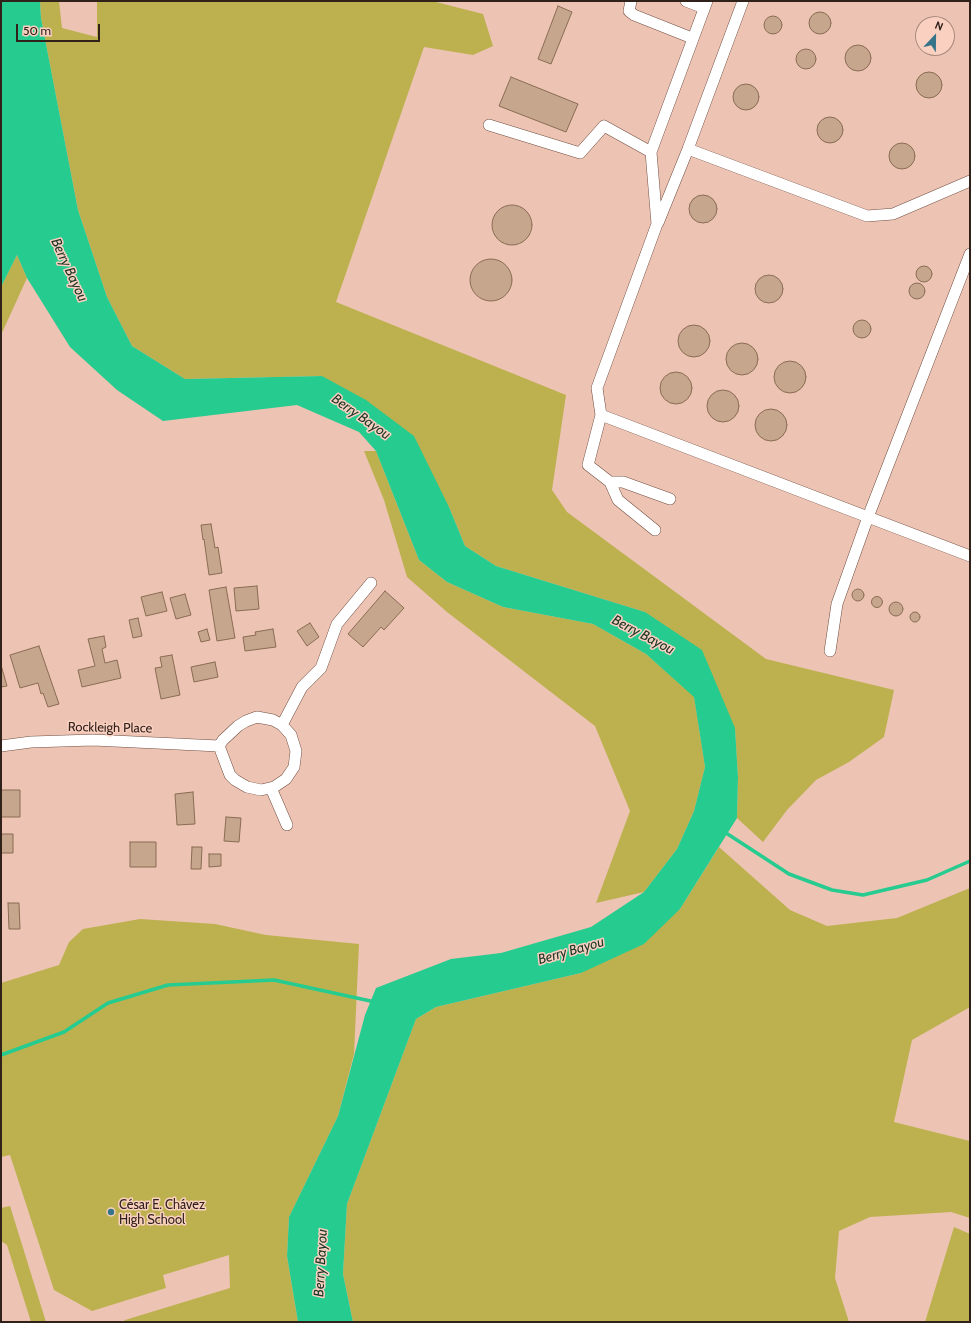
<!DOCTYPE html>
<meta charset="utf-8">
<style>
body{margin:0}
#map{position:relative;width:971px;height:1323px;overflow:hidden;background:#edc3b3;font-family:Cabin,sans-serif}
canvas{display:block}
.frame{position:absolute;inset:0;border:2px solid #30211b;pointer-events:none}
.north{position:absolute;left:915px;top:16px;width:40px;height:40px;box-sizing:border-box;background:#fad0c0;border:1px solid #a98a7e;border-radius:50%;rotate:22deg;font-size:11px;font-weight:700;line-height:16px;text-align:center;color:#30211b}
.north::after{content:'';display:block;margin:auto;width:14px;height:18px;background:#367589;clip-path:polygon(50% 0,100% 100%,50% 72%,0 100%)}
.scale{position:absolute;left:16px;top:24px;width:84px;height:18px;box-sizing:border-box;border:2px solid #30211b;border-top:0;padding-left:5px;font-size:12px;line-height:14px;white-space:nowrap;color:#30211b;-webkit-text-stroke:3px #fad0c0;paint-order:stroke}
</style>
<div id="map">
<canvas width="971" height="1323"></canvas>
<div class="frame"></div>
<div class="north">N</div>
<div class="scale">50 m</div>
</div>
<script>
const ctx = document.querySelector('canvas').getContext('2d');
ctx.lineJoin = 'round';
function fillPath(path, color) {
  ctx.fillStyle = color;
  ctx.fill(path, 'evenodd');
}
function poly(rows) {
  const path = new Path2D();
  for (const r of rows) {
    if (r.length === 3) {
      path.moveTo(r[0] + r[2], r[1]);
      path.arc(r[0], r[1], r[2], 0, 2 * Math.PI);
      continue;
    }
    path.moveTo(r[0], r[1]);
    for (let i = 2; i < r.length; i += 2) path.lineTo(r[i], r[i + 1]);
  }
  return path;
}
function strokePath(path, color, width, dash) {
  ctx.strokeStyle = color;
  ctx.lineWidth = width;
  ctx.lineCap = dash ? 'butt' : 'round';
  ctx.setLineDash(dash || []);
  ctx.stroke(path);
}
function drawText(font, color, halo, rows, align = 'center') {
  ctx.font = font + ' Cabin,sans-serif';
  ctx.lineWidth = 3;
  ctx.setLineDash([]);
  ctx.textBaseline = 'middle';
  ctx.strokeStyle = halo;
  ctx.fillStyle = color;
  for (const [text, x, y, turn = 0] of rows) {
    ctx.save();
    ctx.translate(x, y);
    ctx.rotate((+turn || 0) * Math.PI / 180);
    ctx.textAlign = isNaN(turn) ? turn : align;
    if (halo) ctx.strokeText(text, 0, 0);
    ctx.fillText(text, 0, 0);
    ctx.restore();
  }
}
fillPath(poly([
 [40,1,59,1,62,28,97,37,97,1,432,1,483,14,493,46,473,55,424,47,336,302,566,395,552,490,567,512,766,659,894,690,884,737,849,762,816,780,787,810,763,842,737,818,738,777,735,728,645,612,496,566,465,546,449,507,322,376,185,379,132,346,107,297,78,210,41,18],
 [17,255,27,278,1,335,1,287],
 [364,451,376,451,419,560,447,582,503,607,593,624,646,654,694,696,705,767,694,811,677,849,644,892,596,903,630,811,595,726,447,612,407,577,384,500],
 [719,847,790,910,827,926,897,918,970,888,970,1007,912,1040,894,1122,970,1141,970,1218,951,1212,870,1217,839,1231,835,1278,849,1322,353,1322,343,1274,347,1204,416,1019,436,1007,581,973,680,909],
 [140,919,215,924,266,935,359,944,354,1054,338,1116,289,1217,287,1256,298,1322,123,1322,125,1320,230,1288,229,1255,163,1275,166,1288,92,1311,54,1290,10,1155,1,1157,1,983,59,965,69,942,83,929],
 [10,1206,46,1322,31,1322,7,1245,1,1241,1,1208],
 [954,1227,970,1234,970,1322,925,1322]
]), '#bdb14f');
fillPath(poly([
 [1,1,40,1,41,18,78,210,107,297,132,346,185,379,322,376,366,400,414,436,449,507,465,546,496,566,645,612,702,650,735,728,738,777,737,818,680,909,644,944,581,973,436,1007,416,1019,347,1204,343,1274,353,1322,298,1322,287,1256,289,1217,338,1116,365,1015,376,988,451,959,501,953,591,927,644,892,677,849,694,811,705,767,694,697,646,654,593,624,503,607,447,582,419,560,376,451,359,432,297,405,163,421,117,390,70,347,27,278,17,255,1,287]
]), '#26cb8f');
strokePath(poly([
 [723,831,789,874,832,890,863,895,927,880,970,861],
 [1,1055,64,1032,108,1003,168,985,274,980,375,1002]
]), '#26cb8f', 3.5);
const building = poly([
 [558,6,572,12,551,64,538,59,558,6],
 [820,23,11],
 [773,25,9],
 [858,58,13],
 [806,59,10],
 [929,85,13],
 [511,77,578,104,566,132,499,106,511,77],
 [746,97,13],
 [830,130,13],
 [902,156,13],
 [703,209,14],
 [512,225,20],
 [491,280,21],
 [924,274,8],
 [769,289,14],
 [917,291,8],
 [862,329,9],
 [694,341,16],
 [742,359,16],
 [790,377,16],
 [676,388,16],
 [723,406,16],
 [771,425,16],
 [211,524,215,548,218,547,222,573,209,575,204,539,203,540,201,525,211,524],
 [257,586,259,609,236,611,234,588,257,586],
 [226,587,235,638,217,641,209,590,226,587],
 [858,595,6],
 [385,591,404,608,384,630,381,627,363,647,348,634,385,591],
 [162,592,167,611,146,616,141,597,162,592],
 [185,594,191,615,176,619,170,598,185,594],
 [877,602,5.5],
 [896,609,7],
 [915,617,5],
 [138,618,142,636,133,638,129,620,138,618],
 [310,623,319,637,307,646,297,631,310,623],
 [207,629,210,640,201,642,198,632,207,629],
 [273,629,276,647,245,651,243,637,256,635,255,632,273,629],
 [104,636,106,647,102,649,105,663,117,660,121,678,82,687,78,670,95,666,88,639,104,636],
 [39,646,59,704,48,707,43,693,41,694,38,683,20,688,10,655,39,646],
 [172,655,180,695,161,699,155,668,162,667,160,657,172,655],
 [215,662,218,677,194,682,191,667,215,662],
 [1,665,7,686,1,687,1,665],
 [1,790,20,790,20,817,1,817,1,790],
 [193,792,195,824,177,825,175,794,193,792],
 [226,817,241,818,239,842,224,841,226,817],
 [1,834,13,834,13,853,1,853,1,834],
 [130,842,156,842,156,867,130,867,130,842],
 [192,847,202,847,201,869,191,869,192,847],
 [209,854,221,854,221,866,209,867,209,854],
 [8,903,19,903,20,929,9,929,8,903]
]);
fillPath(building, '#c6a68c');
strokePath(building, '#896c53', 1);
const minor = poly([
 [631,1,629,11,634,15,692,38],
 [686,1,704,8],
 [489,125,580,153,604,126,651,152,657,224,597,388,601,415,970,556],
 [688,149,867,216,893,214,970,181],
 [651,152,707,1],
 [658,223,688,149,743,1],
 [601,415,588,465,610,482,623,482,670,499],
 [610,482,618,500,655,530],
 [830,651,837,604,868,517,970,254],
 [257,717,273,720,282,725,291,735,296,751,294,767,286,779,274,787,261,790,247,787,235,780,230,775,219,746,223,740,238,726,246,721,257,717],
 [282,725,302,687,321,668,337,624,371,583],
 [1,746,31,742,93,740,219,746],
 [271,788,287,825]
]);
strokePath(minor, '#724f42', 12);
strokePath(minor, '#fff', 11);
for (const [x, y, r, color] of [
 [111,1212,4,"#367589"]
]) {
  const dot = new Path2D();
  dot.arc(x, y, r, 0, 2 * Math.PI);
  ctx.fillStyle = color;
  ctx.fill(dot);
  strokePath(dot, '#fad0c0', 1.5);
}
drawText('13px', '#30211b', '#fad0c0', [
 ["Rockleigh Place",110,728,1]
]);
drawText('13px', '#30211b', '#fad0c0', [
 ["César E. Chávez",119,1205],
 ["High School",119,1220]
], 'left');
drawText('italic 14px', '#1d3529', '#fad0c0', [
 ["Berry Bayou",69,270,65],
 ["Berry Bayou",361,417,35],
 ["Berry Bayou",643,635,28],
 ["Berry Bayou",571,951,-16],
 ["Berry Bayou",321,1263,-87]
]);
</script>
